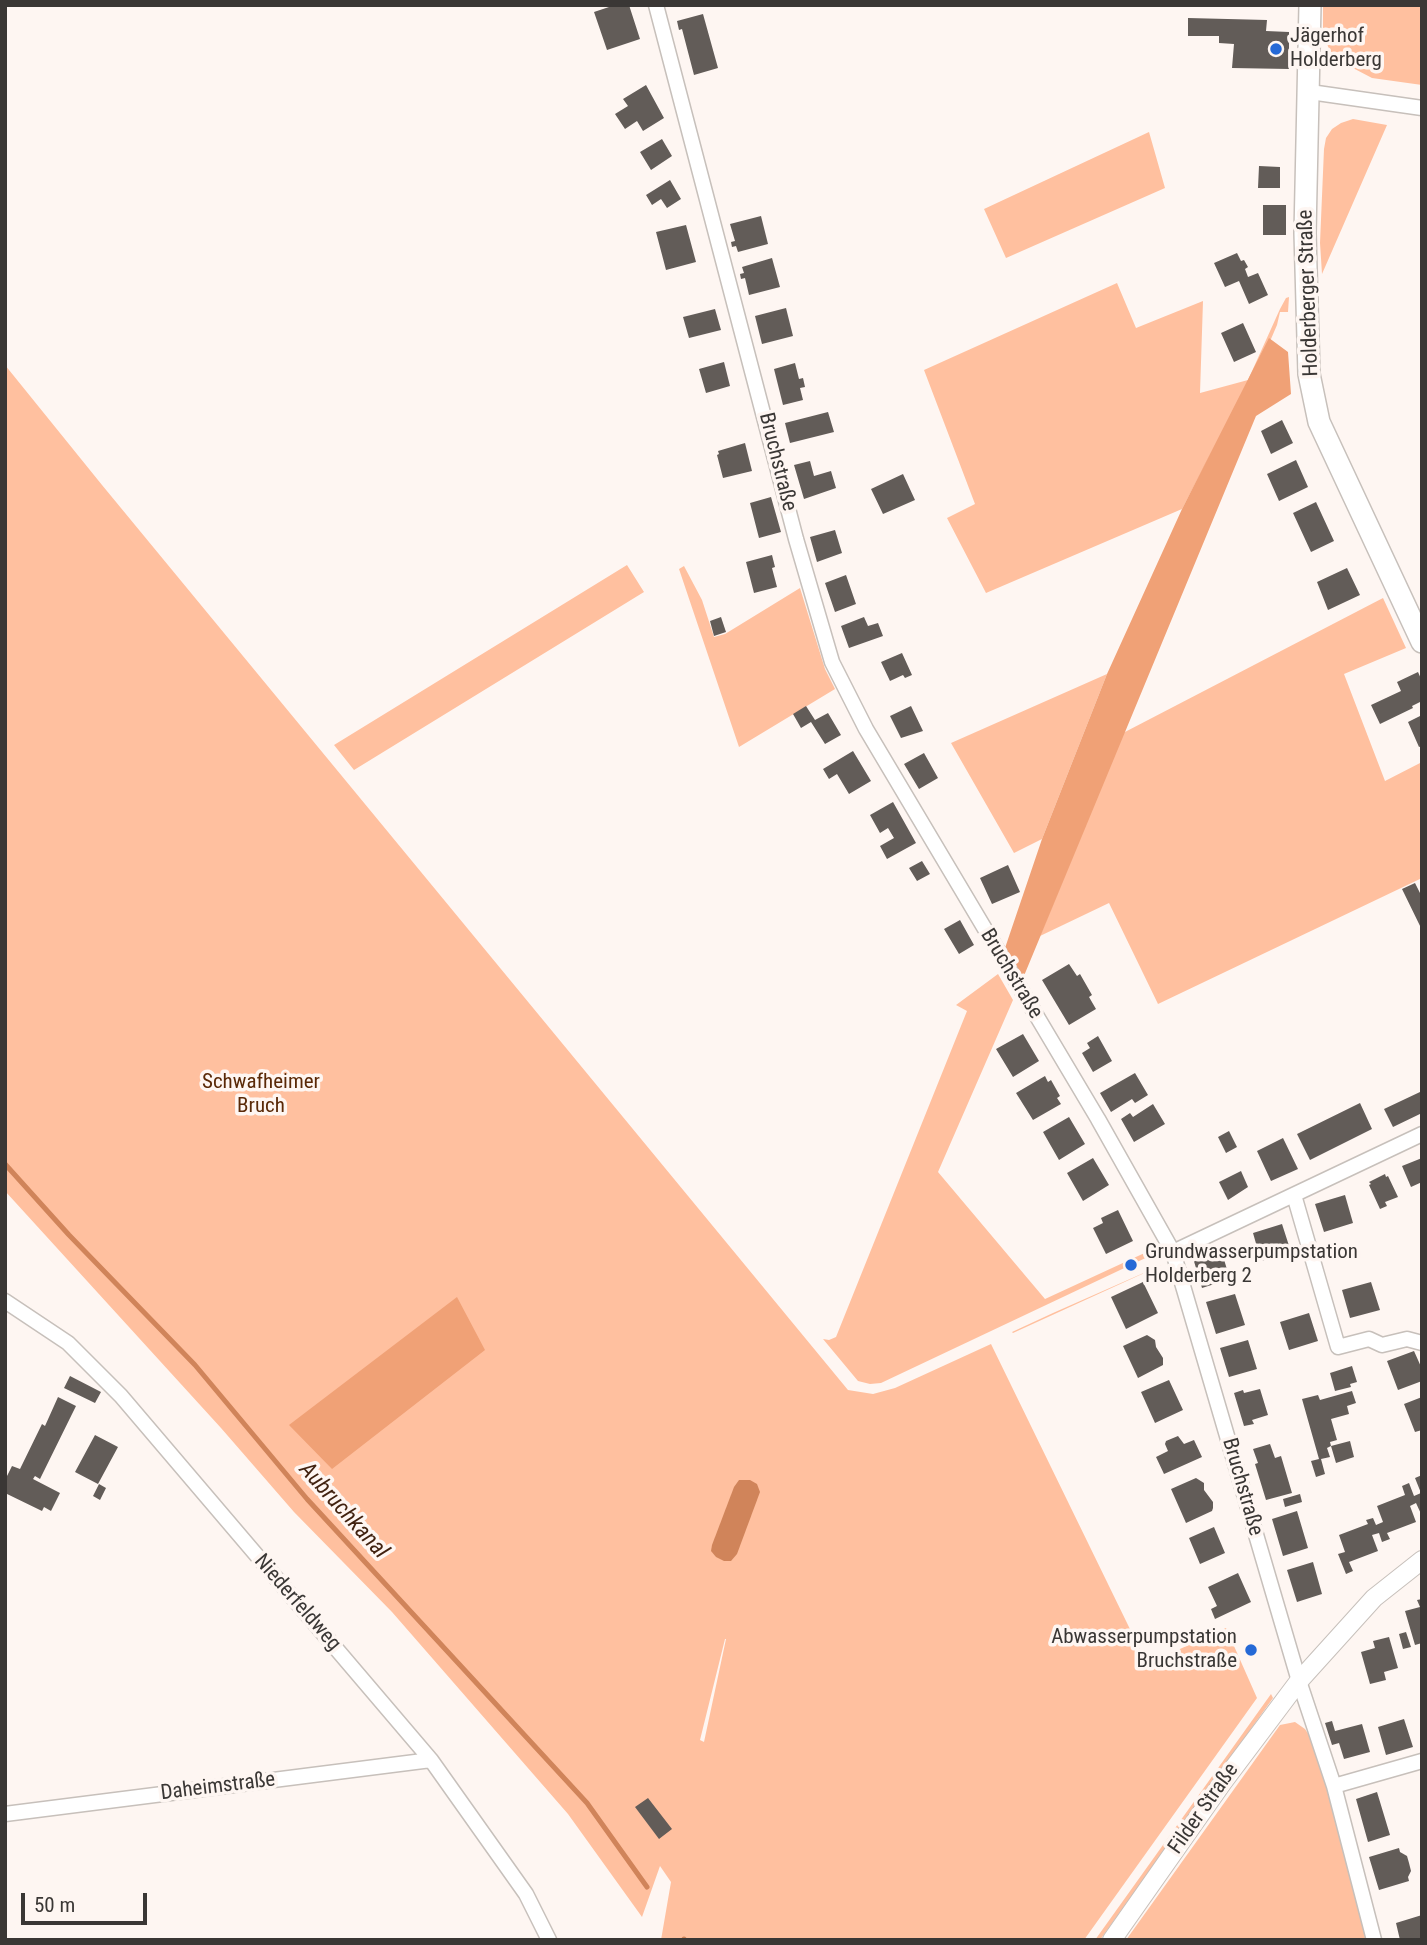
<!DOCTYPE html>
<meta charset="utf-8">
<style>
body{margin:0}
#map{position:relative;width:1427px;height:1945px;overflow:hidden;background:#fef6f2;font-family:"Roboto Condensed",sans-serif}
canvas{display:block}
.frame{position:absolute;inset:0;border:7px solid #3a3735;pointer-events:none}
.scale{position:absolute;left:21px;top:1893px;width:126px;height:32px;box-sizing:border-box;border:4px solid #3a3735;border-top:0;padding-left:9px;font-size:21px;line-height:24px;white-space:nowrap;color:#3a3735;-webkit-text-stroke:5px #fef6f2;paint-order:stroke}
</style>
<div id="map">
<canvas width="1427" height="1945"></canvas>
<div class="frame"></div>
<div class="scale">50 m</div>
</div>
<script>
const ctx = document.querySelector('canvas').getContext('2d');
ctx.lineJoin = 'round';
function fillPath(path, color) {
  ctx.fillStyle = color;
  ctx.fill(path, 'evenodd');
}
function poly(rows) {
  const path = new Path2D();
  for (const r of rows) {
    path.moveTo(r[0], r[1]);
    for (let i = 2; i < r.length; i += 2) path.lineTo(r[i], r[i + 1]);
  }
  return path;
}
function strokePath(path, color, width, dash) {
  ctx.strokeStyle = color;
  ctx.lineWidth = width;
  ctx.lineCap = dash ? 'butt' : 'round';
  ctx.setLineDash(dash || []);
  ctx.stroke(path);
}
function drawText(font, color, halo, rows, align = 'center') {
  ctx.font = font + ' "Roboto Condensed",sans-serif';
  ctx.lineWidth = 7;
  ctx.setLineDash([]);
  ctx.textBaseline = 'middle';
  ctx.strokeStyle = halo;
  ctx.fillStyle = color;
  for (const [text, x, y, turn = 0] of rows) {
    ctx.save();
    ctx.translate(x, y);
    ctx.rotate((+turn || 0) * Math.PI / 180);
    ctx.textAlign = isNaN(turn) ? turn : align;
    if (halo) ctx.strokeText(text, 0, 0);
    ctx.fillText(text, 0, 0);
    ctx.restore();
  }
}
fillPath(poly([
 [1323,5,1422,5,1422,85,1372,78,1351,67,1330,52,1323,33],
 [1353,119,1387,125,1322,274,1320,243,1324,149,1326,138,1332,129,1341,123],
 [1149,132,1165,188,1006,258,984,209],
 [1117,283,1136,328,1203,301,1200,393,1248,380,1280,309,1286,298,1289,297,1288,312,1280,312,1277,325,1225,446,1232,413,1182,509,986,593,947,518,975,504,924,370],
 [5,365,102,485,848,1390,873,1394,895,1388,991,1344,1147,1664,1226,1628,1257,1698,1084,1940,661,1940,671,1882,660,1866,642,1917,568,1814,392,1612,294,1512,221,1428,5,1191],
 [725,1639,726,1639,704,1742,700,1740],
 [627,565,644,592,354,770,334,745],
 [684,566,702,600,714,637,725,634,800,588,825,669,835,689,739,747,679,569],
 [1383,598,1406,648,1344,674,1385,781,1422,762,1422,878,1158,1004,1109,903,1040,936,1123,733],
 [1107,674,1042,839,1014,853,951,743],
 [998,974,1013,1000,938,1172,1045,1299,1151,1250,1154,1254,881,1383,870,1384,858,1381,823,1339,829,1340,836,1337,967,1011,956,1005],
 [1164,1264,1013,1333,1012,1332,1053,1313],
 [1271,1694,1273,1698,1100,1940,1095,1940],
 [1295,1722,1305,1729,1311,1738,1332,1796,1366,1940,1126,1940,1280,1725]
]), '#ffc09f');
fillPath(poly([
 [1269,338,1288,352,1291,394,1256,416,1021,983,1004,951,1042,839,1107,674,1182,509],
 [457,1297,485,1350,332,1469,289,1425]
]), '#f0a176');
fillPath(poly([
 [739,1480,750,1480,757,1484,760,1492,737,1554,731,1561,724,1561,716,1557,711,1551,712,1545,734,1487]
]), '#d0845a');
strokePath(poly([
 [5,1164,69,1235,195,1365,307,1499,587,1803,647,1887],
 [684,1939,684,1940]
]), '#d0845a', 5);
fillPath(poly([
 [615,5,629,5,640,39,607,50,594,12],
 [703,14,718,68,694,75,682,29,679,30,677,21],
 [1188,18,1267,20,1266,31,1289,32,1289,69,1232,68,1234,44,1219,43,1219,36,1188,36],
 [646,85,664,118,643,131,637,121,625,129,615,114,628,106,623,99],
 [662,139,672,156,651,170,640,152],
 [1259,166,1280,167,1280,188,1258,188],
 [670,180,681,199,667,208,661,199,652,205,646,195],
 [1263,205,1286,205,1286,235,1263,235],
 [761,216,768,244,738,252,736,246,732,247,731,242,735,241,730,224],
 [686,225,696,262,666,270,656,232],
 [1237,253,1241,261,1244,260,1248,267,1245,269,1248,277,1258,273,1268,295,1249,304,1239,281,1225,287,1214,263],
 [772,258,780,287,749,295,745,278,741,279,740,274,744,273,742,267],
 [786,308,793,336,762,344,755,316],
 [715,309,721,330,689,338,683,317],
 [1243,323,1256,352,1234,362,1221,333],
 [724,362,730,386,706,393,699,369],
 [795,363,799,379,803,378,805,387,800,388,803,400,783,405,774,369],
 [828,412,834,432,790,443,785,423],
 [1282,420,1293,443,1271,454,1261,431],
 [745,443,752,471,723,478,717,455,719,454,718,451],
 [1296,460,1308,487,1279,501,1267,474],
 [810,461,814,476,831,471,836,488,804,499,794,465],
 [903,474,915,500,883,514,871,489],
 [771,497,781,532,759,538,750,503],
 [1316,502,1334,541,1311,552,1293,513],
 [835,530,842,553,817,562,810,537],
 [772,555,775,567,772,568,777,587,754,593,746,562],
 [1347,568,1360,595,1328,610,1317,582],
 [846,575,856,604,835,612,825,583],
 [721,617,726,632,714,636,710,621],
 [864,617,868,626,878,623,883,636,849,648,841,626],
 [902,653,912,675,905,678,903,675,890,681,881,662],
 [1418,672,1422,681,1422,701,1412,706,1413,708,1380,724,1371,705,1401,691,1397,682],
 [806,706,815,720,828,713,841,735,825,744,811,722,801,728,793,714],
 [911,706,923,731,901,738,890,716],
 [1422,715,1422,746,1419,747,1408,722],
 [853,751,871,781,849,794,837,774,829,779,823,769],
 [924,753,938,778,919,789,904,764],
 [893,802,916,843,887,859,880,846,894,838,888,828,880,833,870,815],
 [922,861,930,874,917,881,909,868],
 [1008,865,1020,892,992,904,980,878],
 [1415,883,1422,897,1422,930,1402,889],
 [960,920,974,945,959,954,944,929],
 [1069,964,1077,976,1080,974,1092,995,1089,997,1096,1009,1069,1025,1042,980],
 [1023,1034,1039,1061,1013,1077,996,1049],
 [1098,1036,1112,1061,1093,1072,1082,1053,1090,1048,1087,1043],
 [1135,1073,1148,1095,1135,1103,1132,1099,1111,1112,1100,1093],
 [1045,1076,1048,1082,1051,1080,1060,1096,1057,1098,1061,1104,1033,1120,1016,1093],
 [1420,1092,1422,1113,1393,1127,1384,1109],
 [1360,1103,1372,1129,1310,1160,1297,1134],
 [1153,1104,1165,1124,1134,1142,1121,1119,1130,1113,1133,1117],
 [1069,1117,1085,1144,1059,1160,1043,1132],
 [1229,1131,1237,1147,1226,1153,1218,1137],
 [1283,1138,1298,1169,1271,1181,1257,1151],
 [1093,1158,1109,1185,1083,1201,1067,1173],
 [1422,1158,1422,1182,1411,1187,1402,1166],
 [1241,1171,1248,1187,1228,1200,1219,1182],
 [1385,1174,1386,1177,1388,1176,1398,1197,1385,1202,1387,1206,1380,1209,1369,1185,1371,1184,1369,1182],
 [1345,1195,1353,1223,1324,1232,1315,1204],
 [1118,1210,1133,1241,1106,1254,1093,1228,1103,1223,1101,1218],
 [1282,1224,1291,1252,1261,1261,1253,1233],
 [1221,1250,1230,1279,1202,1288,1193,1258],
 [1143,1282,1158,1313,1126,1329,1111,1297],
 [1371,1282,1380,1310,1350,1318,1342,1290],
 [1235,1294,1245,1325,1216,1334,1206,1302],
 [1309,1313,1318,1341,1289,1350,1280,1322],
 [1147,1335,1155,1340,1156,1347,1163,1358,1163,1365,1138,1378,1123,1346],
 [1248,1340,1257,1369,1229,1377,1220,1348],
 [1414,1351,1422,1369,1422,1381,1398,1390,1387,1361],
 [1352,1366,1357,1382,1350,1384,1351,1387,1335,1391,1330,1373],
 [70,1376,101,1392,95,1403,64,1388],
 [1169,1380,1183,1410,1155,1423,1141,1392],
 [1260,1389,1268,1415,1252,1420,1254,1424,1244,1426,1234,1393,1243,1390,1244,1393],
 [1352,1391,1356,1403,1347,1406,1349,1414,1331,1419,1337,1440,1330,1442,1331,1446,1350,1441,1354,1457,1336,1463,1331,1446,1327,1448,1330,1457,1321,1459,1325,1474,1316,1477,1311,1461,1319,1459,1302,1399,1318,1395,1320,1400],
 [58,1397,76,1406,40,1479,35,1476,33,1479,60,1493,51,1511,44,1507,42,1511,5,1493,5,1480,12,1466,20,1469,42,1424,45,1426],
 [1422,1397,1422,1430,1415,1432,1404,1404],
 [95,1435,118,1447,98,1484,75,1472],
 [1178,1436,1184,1444,1194,1440,1202,1457,1164,1474,1156,1457,1168,1451,1165,1444,1166,1441],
 [1270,1444,1275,1458,1281,1456,1292,1493,1266,1500,1255,1464,1258,1463,1253,1449],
 [1422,1475,1422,1516,1416,1503,1410,1506,1416,1522,1387,1533,1390,1539,1382,1542,1379,1533,1372,1535,1378,1551,1349,1562,1353,1571,1346,1574,1338,1554,1345,1552,1339,1535,1368,1524,1366,1520,1373,1518,1376,1525,1383,1522,1377,1506,1405,1495,1402,1486,1409,1483,1414,1496,1421,1493,1415,1478],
 [1196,1478,1204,1483,1204,1490,1213,1502,1213,1508,1212,1511,1186,1523,1171,1489],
 [99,1484,106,1488,100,1500,93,1496],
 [1300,1494,1302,1502,1285,1507,1283,1499],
 [1297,1511,1308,1548,1283,1556,1272,1519],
 [1214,1527,1225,1553,1200,1564,1189,1538],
 [1313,1562,1322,1594,1297,1602,1287,1570],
 [1238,1573,1251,1602,1215,1619,1211,1609,1217,1606,1208,1587],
 [1422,1599,1422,1643,1415,1645,1405,1611,1420,1607,1417,1600],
 [1406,1632,1411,1647,1403,1649,1399,1634],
 [1389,1637,1398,1668,1384,1672,1386,1680,1370,1684,1361,1652,1375,1648,1373,1641],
 [1255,1644,1257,1654,1248,1656,1246,1647],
 [1404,1719,1413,1747,1386,1755,1378,1727],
 [1332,1721,1335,1731,1362,1724,1370,1752,1344,1759,1339,1743,1332,1745,1325,1723],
 [1377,1792,1390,1835,1368,1842,1356,1799],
 [648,1798,672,1829,659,1839,635,1807],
 [1399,1848,1400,1852,1407,1856,1409,1863,1411,1871,1408,1877,1409,1881,1379,1890,1369,1857],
 [1422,1915,1422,1940,1400,1940,1396,1923]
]), '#625c58');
const minor = poly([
 [656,5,796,539,832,662,866,729,1098,1119,1173,1252,1299,1681,1334,1786,1374,1940],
 [1310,92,1422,108],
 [1294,1195,1338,1347,1369,1339,1382,1345,1407,1339,1422,1343],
 [1173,1252,1422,1134],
 [5,1301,68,1343,121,1396,431,1760,526,1894,549,1940],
 [1334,1786,1422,1761],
 [5,1814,431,1760]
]);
const tertiary = poly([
 [1112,1940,1223,1782,1299,1681,1374,1598,1422,1560]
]);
const secondary = poly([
 [1310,5,1305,233,1309,374,1319,422,1422,642]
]);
strokePath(minor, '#c7c0bb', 17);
strokePath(tertiary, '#c7c0bb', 20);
strokePath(secondary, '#c7c0bb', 24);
strokePath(minor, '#fff', 14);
strokePath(tertiary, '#fff', 18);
strokePath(secondary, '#fff', 21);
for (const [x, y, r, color] of [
 [1276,49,7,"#2569d6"],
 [1131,1265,7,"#2569d6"],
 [1251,1650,7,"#2569d6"]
]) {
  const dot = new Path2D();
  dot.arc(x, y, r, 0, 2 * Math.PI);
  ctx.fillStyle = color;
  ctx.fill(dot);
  strokePath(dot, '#fef6f2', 2.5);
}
drawText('21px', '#3a3735', '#fef6f2', [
 ["Jägerhof",1290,37],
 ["Holderberg",1290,61],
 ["Grundwasserpumpstation",1145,1253],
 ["Holderberg 2",1145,1277],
 ["Abwasserpumpstation",1237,1638,"right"],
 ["Bruchstraße",1237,1662,"right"]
], 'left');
drawText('21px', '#3a3735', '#fef6f2', [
 ["Holderberger Straße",1309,293,-92],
 ["Bruchstraße",777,462,76],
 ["Bruchstraße",1011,974,59],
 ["Bruchstraße",1242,1487,74],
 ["Niederfeldweg",297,1603,49],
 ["Daheimstraße",218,1787,-7],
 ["Filder Straße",1204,1809,-55]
]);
drawText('21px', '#5a2907', '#fef6f2', [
 ["Schwafheimer",261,1083],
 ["Bruch",261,1107]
]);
drawText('italic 23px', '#412210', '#fef6f2', [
 ["Aubruchkanal",343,1511,48]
]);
</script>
